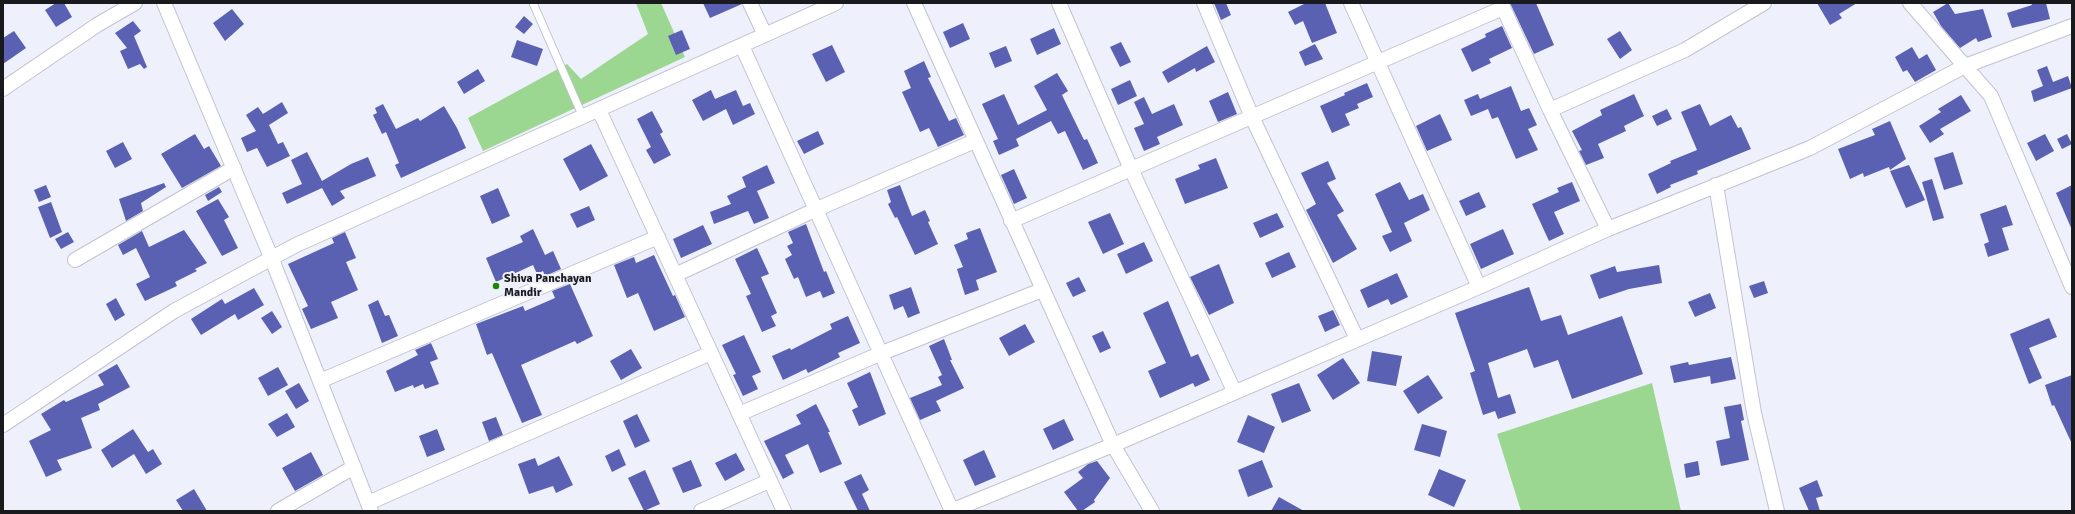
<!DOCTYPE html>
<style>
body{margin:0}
#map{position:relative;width:2075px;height:514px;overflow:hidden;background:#eef0fb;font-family:Signika,sans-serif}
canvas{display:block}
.frame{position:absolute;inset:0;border:4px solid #191a1d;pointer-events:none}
</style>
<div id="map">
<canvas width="2075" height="514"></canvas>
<div class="frame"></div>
</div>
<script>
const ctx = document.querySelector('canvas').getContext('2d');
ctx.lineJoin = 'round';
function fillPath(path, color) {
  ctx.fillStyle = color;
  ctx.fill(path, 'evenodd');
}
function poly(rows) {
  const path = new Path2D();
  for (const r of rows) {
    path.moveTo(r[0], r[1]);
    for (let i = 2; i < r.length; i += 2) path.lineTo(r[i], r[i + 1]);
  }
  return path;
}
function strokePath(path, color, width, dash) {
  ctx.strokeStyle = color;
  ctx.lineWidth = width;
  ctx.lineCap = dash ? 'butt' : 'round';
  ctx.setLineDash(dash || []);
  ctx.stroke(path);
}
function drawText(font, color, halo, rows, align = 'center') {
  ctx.font = font + ' Signika,sans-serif';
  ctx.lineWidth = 4;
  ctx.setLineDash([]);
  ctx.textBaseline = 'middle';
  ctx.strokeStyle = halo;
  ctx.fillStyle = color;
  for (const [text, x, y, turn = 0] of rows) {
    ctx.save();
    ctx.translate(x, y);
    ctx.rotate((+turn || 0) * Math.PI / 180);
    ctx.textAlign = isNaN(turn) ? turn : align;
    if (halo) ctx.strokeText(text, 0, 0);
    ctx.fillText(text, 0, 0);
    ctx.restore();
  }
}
fillPath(poly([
 [636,3,661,3,685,57,483,151,468,118,567,64,581,79,648,34],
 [1652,383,1681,511,1521,511,1497,434]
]), '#9cd792');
fillPath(poly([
 [56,3,64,3,72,17,56,27,45,10],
 [703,3,742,3,742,4,710,18],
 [1214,3,1226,3,1231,15,1221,20],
 [1306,3,1325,3,1337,33,1312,43,1303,21,1295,25,1288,12],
 [1510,3,1536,3,1554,45,1534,54],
 [1817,3,1857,3,1839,14,1842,18,1830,25],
 [1948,3,1955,14,1983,9,1992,37,1978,42,1976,38,1960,48,1941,26,1933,12],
 [2031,3,2046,3,2050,19,2012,28,2007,13,2032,5],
 [232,9,244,24,225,41,213,23],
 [524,16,533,24,524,34,515,27],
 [133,21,141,31,134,36,147,67,144,69,140,64,128,69,120,51,127,48,115,33],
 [963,23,970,39,950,48,943,32],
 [1502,26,1512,48,1489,59,1491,63,1472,72,1461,49,1486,37,1485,34],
 [1054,28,1061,44,1037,55,1030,39],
 [682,30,690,49,676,55,668,36],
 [14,31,26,48,3,64,3,38],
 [1620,31,1632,50,1620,59,1607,39],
 [517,40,543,49,537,66,511,57],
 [1121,42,1131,62,1120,67,1110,47],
 [1315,44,1323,59,1305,66,1299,52],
 [832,45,845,72,826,82,812,54],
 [1006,46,1012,61,995,68,989,53],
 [1207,46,1215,62,1196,72,1195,68,1168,83,1162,72],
 [1912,47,1919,59,1927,54,1936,70,1915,82,1907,70,1903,72,1895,57],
 [924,61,931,77,928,78,949,121,956,118,964,135,938,147,929,128,920,132,902,92,911,88,904,71],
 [2047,66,2053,82,2068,76,2072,88,2034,102,2031,91,2043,86,2037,70],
 [478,69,485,81,464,94,457,82],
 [1057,73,1068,91,1062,95,1084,140,1087,139,1098,163,1083,170,1065,131,1058,134,1051,121,1016,139,1019,146,999,155,993,141,998,139,982,104,1004,94,1018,125,1047,110,1034,86],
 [1130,80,1137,96,1118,105,1111,89],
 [1367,83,1373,97,1357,104,1359,108,1345,114,1350,125,1332,133,1320,106,1345,95,1344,93],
 [1511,86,1521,111,1529,108,1537,125,1528,129,1538,150,1516,159,1498,117,1492,119,1488,109,1471,116,1464,100,1478,94,1480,99],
 [711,90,715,99,736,90,743,106,750,103,755,114,733,125,726,109,703,121,692,100],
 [1228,92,1237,114,1218,122,1209,101],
 [1634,94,1644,116,1624,126,1626,131,1598,144,1604,158,1586,165,1579,151,1582,150,1572,131,1602,115,1600,110],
 [1961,95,1971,111,1940,129,1944,134,1930,143,1919,126,1941,112,1938,109],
 [1144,97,1152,114,1174,104,1183,125,1157,137,1160,144,1144,151,1134,128,1144,124,1134,102],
 [282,102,288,113,269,125,278,144,283,142,290,156,267,167,257,148,247,152,241,138,256,131,246,115,258,107,263,114],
 [383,104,396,129,418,118,420,121,444,106,457,128,466,148,401,178,395,165,399,163,386,132,382,134,373,115,377,113,375,108],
 [1700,104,1710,126,1731,115,1738,128,1741,127,1751,149,1697,171,1698,174,1670,185,1671,187,1657,194,1648,174,1671,163,1670,161,1697,150,1681,112],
 [1667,109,1672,119,1657,126,1652,116],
 [652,111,663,132,660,134,671,155,654,164,646,150,651,147,637,119],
 [1440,114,1452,140,1427,151,1416,126],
 [1890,121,1906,159,1890,170,1889,167,1864,177,1863,173,1850,179,1838,149,1875,135,1872,129],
 [818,131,824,144,804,154,797,141],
 [195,134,204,149,209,146,221,166,182,188,161,154],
 [2045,134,2054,151,2036,161,2027,143],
 [2067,134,2072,144,2062,149,2057,139],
 [123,142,132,159,115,168,106,151],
 [591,144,608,176,580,191,563,159],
 [307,152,322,181,351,164,368,157,376,176,340,191,345,198,332,206,322,188,287,204,282,193,302,184,291,160],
 [1953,152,1963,184,1944,190,1934,158],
 [1216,158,1228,188,1185,204,1175,179,1200,169,1198,165],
 [1328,161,1336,179,1327,183,1344,211,1337,215,1357,249,1333,263,1306,210,1316,204,1301,173],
 [767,165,775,183,757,191,769,218,754,224,748,211,714,224,710,212,731,204,727,196,746,187,742,177],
 [1909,165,1925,200,1906,208,1890,171],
 [1014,169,1027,198,1014,204,1001,175],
 [1932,179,1944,218,1933,221,1922,182],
 [1400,182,1409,200,1423,194,1430,210,1404,223,1412,241,1390,252,1382,236,1392,232,1375,194],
 [1572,182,1580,201,1554,212,1564,234,1549,241,1532,204,1559,192,1557,188],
 [164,183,166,187,141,203,143,211,126,221,119,199],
 [46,185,51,197,39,202,34,190],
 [900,185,912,216,925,210,930,221,928,222,938,244,915,255,897,217,895,218,888,204,891,202,887,190],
 [2072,185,2072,230,2056,193],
 [219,187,222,192,208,201,205,195],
 [498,188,510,216,492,224,480,196],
 [1479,192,1486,207,1466,216,1459,201],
 [218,199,229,217,224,220,238,248,222,256,196,211],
 [51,202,62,232,50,238,38,207],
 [2006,205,2013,225,2002,228,2009,250,1988,257,1984,244,1989,242,1980,214],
 [589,206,595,220,577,228,570,214],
 [1110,213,1124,244,1103,254,1088,222],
 [1277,213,1284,227,1260,238,1253,223],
 [806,224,824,272,826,271,835,293,823,298,820,291,806,297,798,277,794,279,785,259,792,255,787,246,793,243,788,232],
 [703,225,712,244,681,258,673,239],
 [980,228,997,272,976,280,979,290,965,295,957,269,963,267,954,245,968,239,966,233],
 [533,229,545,255,553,251,561,269,545,276,543,271,537,274,533,265,496,282,486,258,523,242,520,236],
 [1503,229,1514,254,1481,269,1470,244],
 [184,230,207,263,195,269,197,271,175,282,177,286,145,301,136,284,150,277,136,248,123,255,118,245,142,231,149,247],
 [68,232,74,242,61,249,55,239],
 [345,232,356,258,346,262,358,290,331,302,338,318,311,329,302,309,308,306,288,264,334,243,332,238],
 [1144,242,1153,261,1126,274,1117,254],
 [757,248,769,274,761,277,777,313,771,316,776,326,762,332,746,296,751,294,735,259],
 [1289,252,1296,267,1272,278,1265,263],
 [654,255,673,296,675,295,685,317,654,331,638,293,627,298,614,265,634,257,636,263],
 [1219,264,1234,303,1209,315,1190,277],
 [1659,265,1662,283,1629,289,1599,299,1590,275,1615,266,1617,272],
 [1397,273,1408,297,1391,305,1388,299,1368,308,1360,290],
 [1079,277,1086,291,1073,297,1066,283],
 [1764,281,1768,293,1754,298,1749,286],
 [570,284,593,336,577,344,575,341,521,365,542,415,522,423,492,353,487,355,476,324,523,306,525,311,555,298,552,291],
 [911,287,920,313,908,318,903,306,894,310,889,295],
 [1529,287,1541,321,1561,315,1568,335,1622,316,1643,374,1572,399,1558,360,1534,368,1527,349,1488,363,1498,398,1510,394,1516,413,1498,419,1495,411,1483,415,1470,373,1475,371,1455,313],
 [254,288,264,305,238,320,235,314,201,335,191,319,222,299,225,304],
 [1710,293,1716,308,1695,317,1688,302],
 [116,298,125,315,115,321,106,304],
 [378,300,385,316,389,315,398,336,382,343,368,305],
 [1168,301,1191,357,1198,354,1210,380,1195,387,1193,383,1160,398,1148,371,1166,363,1143,313],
 [1333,310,1340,325,1325,332,1318,316],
 [272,311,282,327,272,334,261,318],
 [848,316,860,343,838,353,840,357,808,373,806,369,783,380,772,356,790,348,791,350,832,329,830,324],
 [2049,318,2057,337,2029,348,2042,378,2029,384,2010,334],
 [1025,324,1035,342,1009,356,999,338],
 [1103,331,1111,348,1100,353,1092,336],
 [744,335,761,372,752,376,758,389,743,396,733,375,736,374,722,345],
 [944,339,952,360,950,360,964,388,936,401,941,411,920,420,910,398,942,385,938,377,942,375,929,346],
 [431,343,438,359,430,362,439,384,425,389,423,384,414,388,413,385,395,392,386,371,418,355,415,350],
 [631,349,642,368,621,380,610,361],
 [1372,351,1402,356,1396,386,1367,381],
 [1731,357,1736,379,1711,384,1710,376,1674,383,1670,366,1688,362,1689,365],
 [1343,358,1360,383,1333,400,1317,375],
 [117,364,130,387,98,404,100,410,81,418,92,448,57,460,62,470,46,477,29,441,51,430,41,414,64,400,66,402,104,385,98,375],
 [278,367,288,385,268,396,258,378],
 [870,372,886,414,859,426,852,410,858,407,847,383],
 [1428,375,1443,398,1418,414,1403,391],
 [2072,375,2072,444,2054,405,2052,406,2045,385],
 [299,383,309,401,296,409,285,391],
 [1299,383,1311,411,1282,423,1271,394],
 [816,404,830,432,828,432,842,464,820,473,808,444,785,455,794,473,783,479,764,441,801,424,796,415],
 [1741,404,1744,420,1741,421,1749,460,1721,466,1716,441,1730,438,1724,407],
 [287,413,295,427,277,437,268,424],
 [637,414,650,441,635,448,623,421],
 [1248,415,1275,427,1264,453,1237,442],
 [496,417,503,435,489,441,482,422],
 [1064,419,1074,440,1053,450,1043,429],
 [1422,424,1447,431,1440,457,1414,450],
 [133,429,148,452,153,449,162,464,146,474,134,454,112,468,101,450],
 [437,429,445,450,427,457,419,436],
 [619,449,626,465,612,472,605,456],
 [984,450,996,477,975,486,963,460],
 [311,452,323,475,295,491,282,468],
 [736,453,745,470,725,481,715,463],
 [559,456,573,485,556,493,553,486,529,494,518,464,535,458,538,466],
 [691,460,702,486,683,493,672,468],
 [1262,460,1273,487,1248,497,1238,470],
 [1097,461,1110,478,1094,500,1095,502,1082,511,1078,511,1064,492,1083,478,1078,472,1088,464],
 [1698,461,1700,475,1686,478,1684,464],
 [1439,469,1466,480,1454,507,1428,495],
 [645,470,660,504,644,511,628,478],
 [861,474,869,490,862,494,870,511,858,511,844,482],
 [1817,480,1823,496,1816,498,1820,511,1809,511,1799,488],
 [194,489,207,511,183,511,176,500],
 [1279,497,1304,511,1271,511]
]), '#5a61b2');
const service = poly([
 [533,3,583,117]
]);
const minor = poly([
 [164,3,271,257,371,511],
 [750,3,765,35],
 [914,3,1113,445,1152,511],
 [1059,3,1131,169,1234,391],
 [1204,3,1252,117,1357,339],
 [1351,3,1479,287],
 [1501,3,1550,110,1608,229],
 [1910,3,1991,96,2072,287],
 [742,46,952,511],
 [3,89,97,25,135,3],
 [599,110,784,511],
 [1550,110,1685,50,1764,3],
 [1716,185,1754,413,1777,511],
 [1011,221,1503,8],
 [75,260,234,168],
 [675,275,817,209,975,141],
 [320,381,658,237],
 [739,414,882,353,1042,290],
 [3,425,174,311,296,245,836,3],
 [368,503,711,353],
 [278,511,354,467],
 [701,511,769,481],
 [951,511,1113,445,1479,287,1608,229,1810,148,1965,66,2072,26]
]);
strokePath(service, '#c1c3ce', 9);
strokePath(minor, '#c1c3ce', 16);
strokePath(service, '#fff', 7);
strokePath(minor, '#fff', 14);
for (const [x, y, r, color] of [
 [496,286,4,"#1b8700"]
]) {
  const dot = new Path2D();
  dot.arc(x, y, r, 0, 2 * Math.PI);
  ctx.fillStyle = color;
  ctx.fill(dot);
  strokePath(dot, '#eef0fb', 1.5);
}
drawText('bold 12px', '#191a1d', '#eef0fb', [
 ["Shiva Panchayan",504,279],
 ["Mandir",504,293]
], 'left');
</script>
